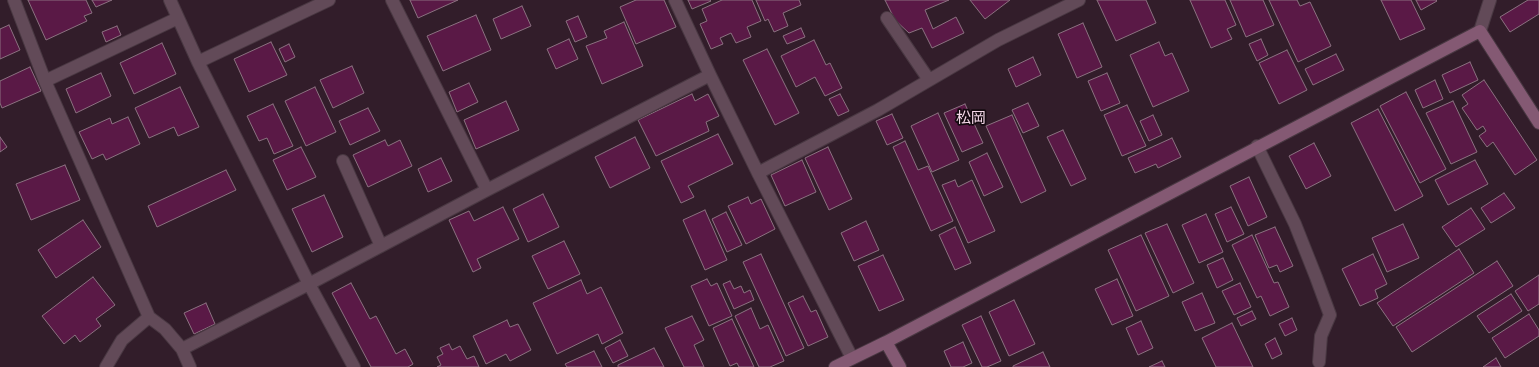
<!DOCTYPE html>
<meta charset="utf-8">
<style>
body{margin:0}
canvas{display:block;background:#321d2a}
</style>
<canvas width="1539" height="367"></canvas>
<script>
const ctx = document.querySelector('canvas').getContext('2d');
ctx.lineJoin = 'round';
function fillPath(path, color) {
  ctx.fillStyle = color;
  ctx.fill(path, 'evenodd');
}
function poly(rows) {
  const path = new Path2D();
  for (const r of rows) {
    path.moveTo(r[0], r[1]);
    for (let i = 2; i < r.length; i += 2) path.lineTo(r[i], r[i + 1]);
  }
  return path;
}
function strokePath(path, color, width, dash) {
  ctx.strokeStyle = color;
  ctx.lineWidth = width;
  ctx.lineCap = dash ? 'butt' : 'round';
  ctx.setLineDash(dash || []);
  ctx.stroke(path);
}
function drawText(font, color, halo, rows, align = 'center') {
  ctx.font = font + ' Karla,"Noto Sans JP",sans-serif';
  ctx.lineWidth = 3.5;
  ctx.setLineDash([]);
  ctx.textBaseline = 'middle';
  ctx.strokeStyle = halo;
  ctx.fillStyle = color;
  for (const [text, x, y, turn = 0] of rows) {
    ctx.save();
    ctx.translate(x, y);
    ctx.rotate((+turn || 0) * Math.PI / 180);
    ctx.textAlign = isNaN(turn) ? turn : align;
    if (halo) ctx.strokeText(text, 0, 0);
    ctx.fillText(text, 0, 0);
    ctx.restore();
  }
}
const building = poly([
 [28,0,86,0,92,13,84,16,87,21,46,40,28,0],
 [92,0,112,0,96,7,92,0],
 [410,0,458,0,418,18,410,0],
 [636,0,664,0,676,27,636,44,620,7,636,0],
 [688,0,710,0,711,1,692,9,688,0],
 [722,0,752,0,761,21,747,27,751,37,736,43,731,33,720,38,723,44,711,49,700,24,707,21,702,9,722,0],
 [756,0,799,0,801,5,783,13,788,26,774,32,768,19,765,21,756,0],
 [885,0,949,0,925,10,933,29,956,17,964,33,932,48,922,28,909,33,895,20,885,0],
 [970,0,1010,0,985,19,970,0],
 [1097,0,1146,0,1156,23,1116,41,1097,0],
 [1190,0,1225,0,1236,25,1227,29,1232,39,1211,48,1190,0],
 [1230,0,1263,0,1274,25,1246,37,1230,0],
 [1269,0,1297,0,1300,6,1310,2,1331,46,1298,62,1269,0],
 [1381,0,1411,0,1425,29,1400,40,1381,0],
 [1416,0,1436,0,1437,1,1421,10,1416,0],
 [1528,0,1539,0,1539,14,1510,32,1500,17,1528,0],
 [522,6,531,26,501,39,493,19,522,6],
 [476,15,491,50,443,71,427,36,476,15],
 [578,16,587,37,575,42,566,21,578,16],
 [624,22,643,66,602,84,586,46,607,38,604,31,624,22],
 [1083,23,1102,67,1077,78,1058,34,1083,23],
 [9,25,20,50,0,59,0,29,9,25],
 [117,26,121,35,106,42,102,32,117,26],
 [801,28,805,37,787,44,783,36,801,28],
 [569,39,578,59,556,69,547,49,569,39],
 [1261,39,1268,55,1257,61,1249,44,1261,39],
 [814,40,826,65,830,63,842,88,825,96,815,77,796,87,781,56,814,40],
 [271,42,287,75,249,92,234,59,271,42],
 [1159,42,1165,56,1172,53,1189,91,1153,107,1130,55,1159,42],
 [162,43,176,74,134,94,120,63,162,43],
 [289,44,295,57,285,62,279,49,289,44],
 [767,49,799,113,775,125,743,60,767,49],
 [1287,50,1307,90,1279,104,1259,63,1287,50],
 [1336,54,1344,70,1313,85,1305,69,1336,54],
 [1033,57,1041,75,1016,87,1008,69,1033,57],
 [1470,62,1478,80,1450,93,1442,75,1470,62],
 [352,66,364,93,333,108,320,80,352,66],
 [30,67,41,91,2,108,0,103,0,81,30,67],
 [101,73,111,96,76,113,66,89,101,73],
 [1107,73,1120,103,1101,111,1088,81,1107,73],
 [1435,80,1443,99,1423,108,1415,90,1435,80],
 [1484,80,1537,160,1515,175,1493,142,1487,147,1479,136,1486,131,1483,126,1477,130,1462,108,1468,104,1462,95,1484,80],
 [469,83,478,102,457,112,449,92,469,83],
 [180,87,199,127,178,136,174,127,149,138,135,108,180,87],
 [315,87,336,132,306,146,285,101,315,87],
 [1406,92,1446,169,1420,183,1380,106,1406,92],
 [692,94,695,101,708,94,719,116,706,122,709,131,656,156,638,120,692,94],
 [840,94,849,111,838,116,829,99,840,94],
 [506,101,519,130,476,149,464,120,506,101],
 [1453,101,1477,152,1451,164,1426,113,1453,101],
 [1028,103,1039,126,1023,133,1012,110,1028,103],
 [273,104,293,146,274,154,267,138,259,141,247,116,273,104],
 [965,104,983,143,962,152,944,113,965,104],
 [1127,105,1146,146,1122,156,1104,115,1127,105],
 [368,108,380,131,350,145,339,121,368,108],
 [1378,109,1423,196,1395,211,1351,123,1378,109],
 [938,113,959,160,932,172,911,126,938,113],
 [892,114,903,138,887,145,876,121,892,114],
 [1012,115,1046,191,1021,203,986,126,1012,115],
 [1153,115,1162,135,1149,141,1140,121,1153,115],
 [128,117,140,144,106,160,103,154,92,159,79,132,110,118,112,124,128,117],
 [1063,130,1086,179,1071,186,1047,137,1063,130],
 [718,134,733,164,688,186,694,197,681,203,661,161,718,134],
 [0,137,7,147,0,152,0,137],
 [635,137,650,168,610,188,595,157,635,137],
 [1172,138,1181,157,1158,168,1156,164,1135,173,1128,158,1172,138],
 [385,140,388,146,400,140,412,166,368,187,353,155,385,140],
 [905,141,918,170,928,166,953,221,931,231,893,147,905,141],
 [1314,143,1331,176,1306,189,1289,156,1314,143],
 [301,147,316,177,287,190,273,160,301,147],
 [828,147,852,199,829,210,805,158,828,147],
 [987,153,1003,187,984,196,969,162,987,153],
 [441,158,452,181,428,192,418,169,441,158],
 [802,160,816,192,785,206,771,175,802,160],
 [1475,160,1488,184,1448,205,1435,180,1475,160],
 [65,165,80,200,31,220,16,184,65,165],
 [226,170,236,190,157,227,148,206,226,170],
 [1249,177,1267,217,1248,226,1230,186,1249,177],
 [955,180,958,187,972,180,995,231,968,243,942,185,955,180],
 [1504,193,1515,208,1491,223,1481,208,1504,193],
 [543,194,559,227,528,242,513,209,543,194],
 [324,195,343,237,312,252,292,209,324,195],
 [748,197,751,204,761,199,775,229,746,244,728,206,748,197],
 [503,207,519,239,477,259,481,268,473,272,449,220,469,211,474,221,503,207],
 [1231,207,1244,234,1227,242,1215,214,1231,207],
 [1471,208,1485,229,1456,247,1442,227,1471,208],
 [705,210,727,260,705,270,683,220,705,210],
 [726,212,742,245,727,252,712,219,726,212],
 [1206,214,1223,252,1199,263,1182,225,1206,214],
 [83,220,101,247,56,278,38,250,83,220],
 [866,221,879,250,854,261,841,233,866,221],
 [1167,224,1194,283,1173,293,1145,233,1167,224],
 [1403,224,1419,258,1387,272,1372,238,1403,224],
 [955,227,971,263,955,270,939,235,955,227],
 [1275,227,1293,266,1280,272,1277,265,1269,268,1255,235,1275,227],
 [1141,235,1169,296,1136,311,1108,250,1141,235],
 [1252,235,1274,283,1278,282,1289,307,1270,316,1261,296,1257,298,1232,245,1252,235],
 [564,241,580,274,548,289,532,256,564,241],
 [1459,249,1474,273,1393,326,1377,303,1459,249],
 [761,254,804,348,786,356,743,262,761,254],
 [1373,254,1387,284,1375,290,1378,298,1360,306,1342,269,1373,254],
 [883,255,904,300,879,311,858,266,883,255],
 [1223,258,1233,280,1217,288,1207,265,1223,258],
 [1497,261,1513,286,1412,352,1396,327,1497,261],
 [1539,275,1539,304,1528,311,1515,291,1539,275],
 [93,277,115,305,96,319,101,326,80,342,75,335,64,344,42,316,93,277],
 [707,279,711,286,717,283,732,316,709,326,691,286,707,279],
 [1117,279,1133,316,1112,325,1095,289,1117,279],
 [581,280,587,294,601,287,623,333,602,344,598,334,557,354,533,303,581,280],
 [730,281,734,289,741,286,744,293,750,290,754,300,734,309,723,284,730,281],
 [351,283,370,319,376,316,396,354,405,349,413,364,408,367,371,367,332,293,351,283],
 [1240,283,1251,307,1234,315,1222,291,1240,283],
 [1202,293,1215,323,1195,331,1182,302,1202,293],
 [1511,294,1522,311,1489,333,1477,316,1511,294],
 [803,296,811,312,816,310,828,337,808,346,788,303,803,296],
 [1014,300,1035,344,1009,356,989,312,1014,300],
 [206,303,215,324,194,334,184,313,206,303],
 [751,308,760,329,768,325,784,361,770,367,759,367,735,316,751,308],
 [1252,311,1256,319,1241,326,1237,318,1252,311],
 [1529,314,1539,330,1539,336,1505,358,1492,338,1529,314],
 [692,316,704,340,694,345,704,367,684,367,665,328,692,316],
 [981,316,1001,361,987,367,982,367,962,325,981,316],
 [1292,318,1297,330,1285,336,1279,324,1292,318],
 [732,319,754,367,739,367,737,363,730,366,713,328,732,319],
 [507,320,510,327,518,324,531,350,510,361,506,354,486,364,473,336,507,320],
 [1141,321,1153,348,1138,355,1126,328,1141,321],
 [1232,323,1253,367,1216,367,1202,338,1232,323],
 [1275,338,1282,354,1272,359,1265,344,1275,338],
 [620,340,628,356,613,363,605,348,620,340],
 [963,342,972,363,963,367,951,367,944,351,963,342],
 [449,344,452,350,460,346,467,359,474,356,479,367,437,367,441,365,437,357,443,354,440,348,449,344],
 [654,348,664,367,618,367,618,365,654,348],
 [594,351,602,367,567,367,565,364,594,351],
 [1043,352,1050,367,1013,367,1013,366,1043,352],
 [1496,358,1501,367,1483,367,1496,358],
 [1162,361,1165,367,1149,367,1162,361]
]);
fillPath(building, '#5a1946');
strokePath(building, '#8b7180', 1);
const street = poly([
 [14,0,45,81,149,317,165,329,182,349,309,284,487,190,710,75],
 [170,0,198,62,309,284,354,367],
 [392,0,487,190],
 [675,0,710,75,758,173,852,358],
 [887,18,929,80],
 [1480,31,1490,0],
 [198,62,329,0],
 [45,81,178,18],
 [1257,146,1295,224,1316,277,1330,315,1321,336,1319,362],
 [343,161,381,246],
 [758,173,878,110,998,40,1079,0],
 [182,349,190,367],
 [106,367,122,340,149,317]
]);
const secondary = poly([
 [886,342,900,367],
 [835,367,886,342,1480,31,1539,123]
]);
strokePath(street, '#493842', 14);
strokePath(secondary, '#493842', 14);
strokePath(street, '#624a58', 12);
strokePath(secondary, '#845973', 12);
drawText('15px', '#f4d7e8', '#140a10', [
 ["松岡",971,119]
]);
</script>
